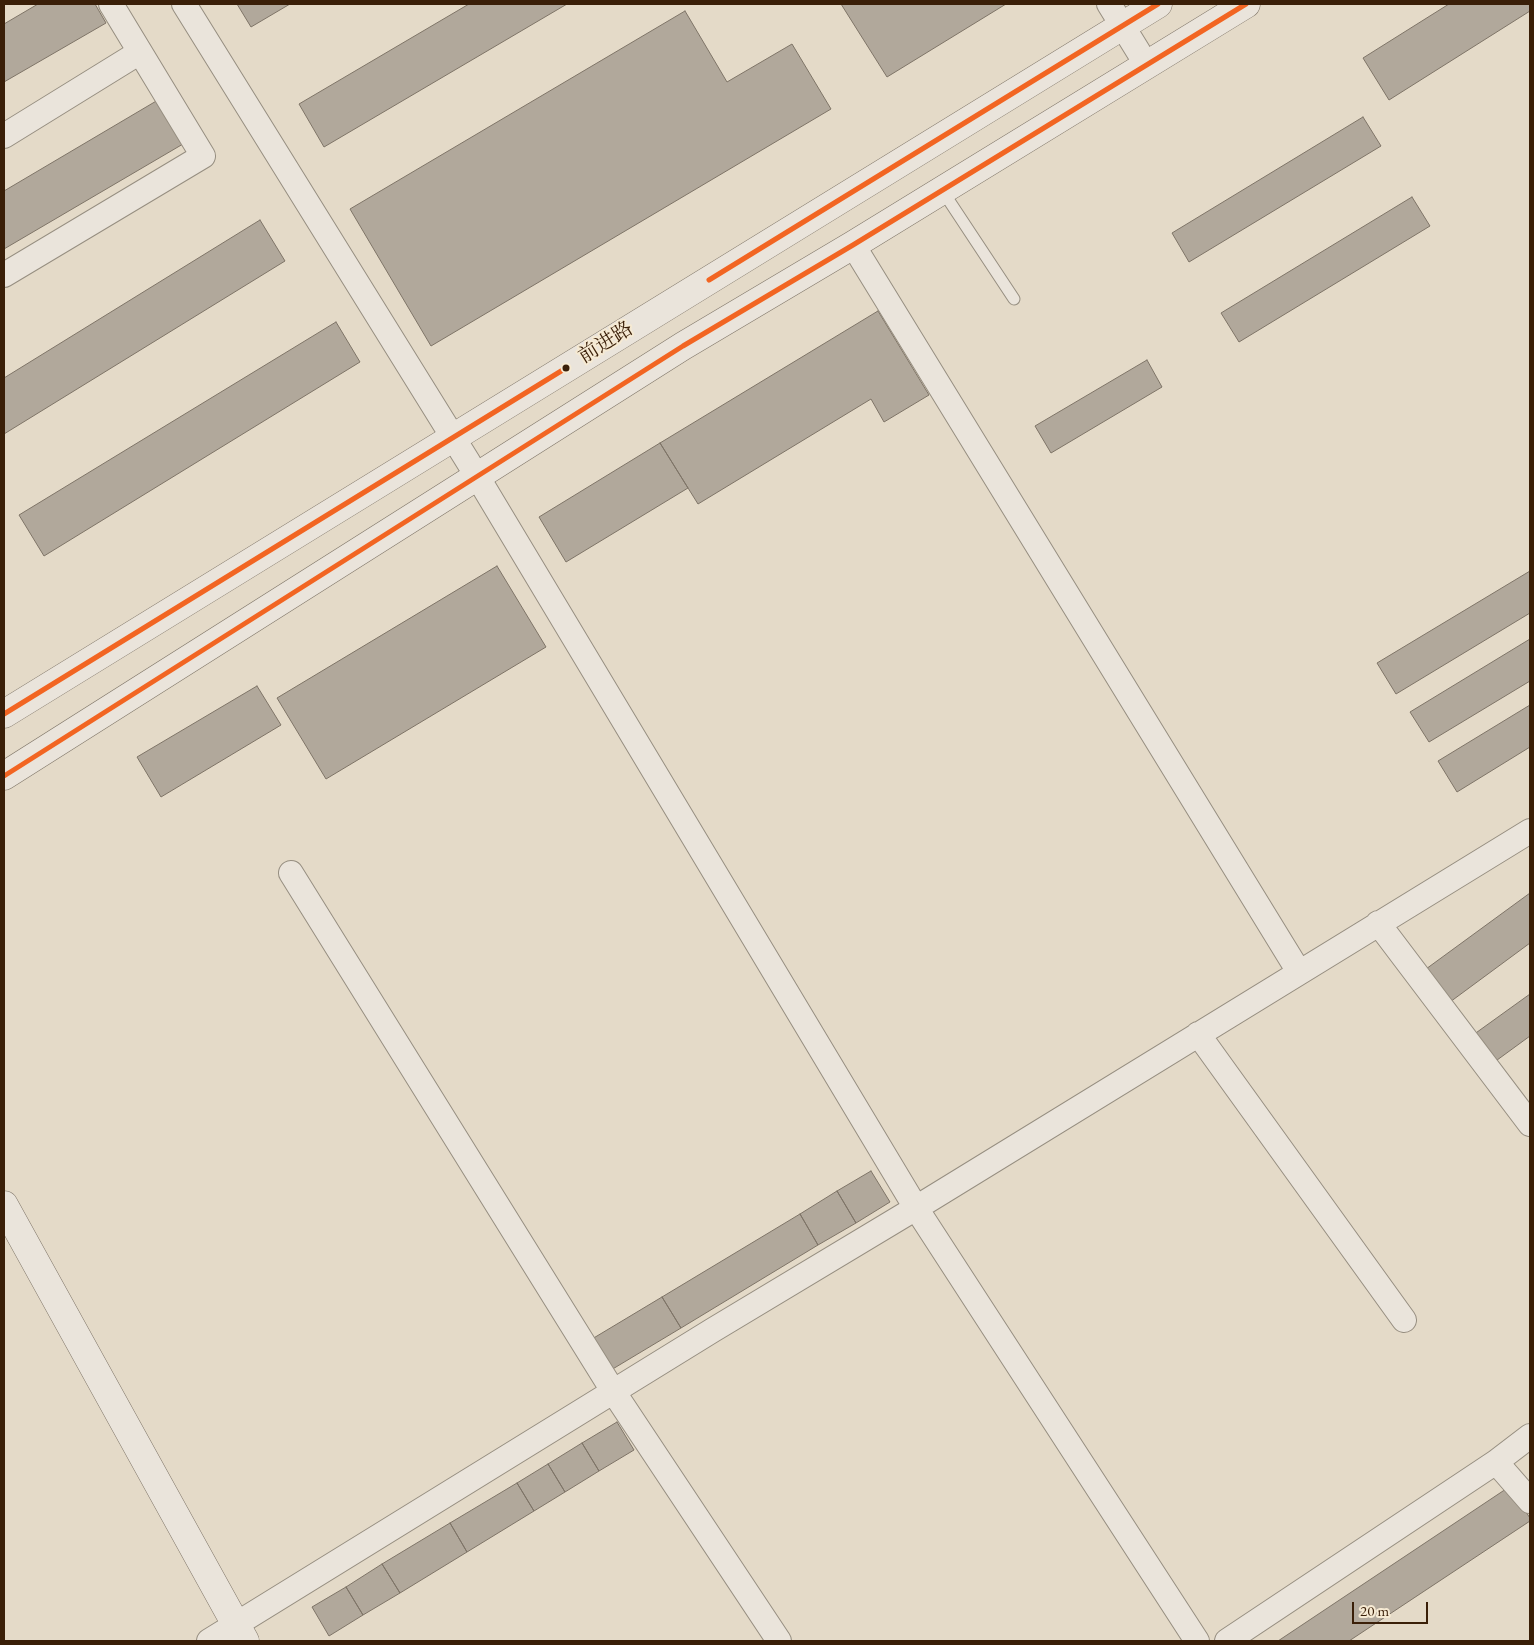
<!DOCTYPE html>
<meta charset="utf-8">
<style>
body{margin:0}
#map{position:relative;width:1534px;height:1645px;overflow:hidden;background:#e4dac8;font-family:"EB Garamond",serif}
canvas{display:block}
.frame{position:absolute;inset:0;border:5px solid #3a1f08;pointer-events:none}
.scale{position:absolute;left:1352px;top:1602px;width:76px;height:22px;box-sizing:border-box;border:2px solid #3a1f08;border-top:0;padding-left:6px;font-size:15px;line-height:18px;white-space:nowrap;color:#3a1f08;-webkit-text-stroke:4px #f6ead3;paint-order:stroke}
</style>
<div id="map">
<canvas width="1534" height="1645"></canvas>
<div class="frame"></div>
<div class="scale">20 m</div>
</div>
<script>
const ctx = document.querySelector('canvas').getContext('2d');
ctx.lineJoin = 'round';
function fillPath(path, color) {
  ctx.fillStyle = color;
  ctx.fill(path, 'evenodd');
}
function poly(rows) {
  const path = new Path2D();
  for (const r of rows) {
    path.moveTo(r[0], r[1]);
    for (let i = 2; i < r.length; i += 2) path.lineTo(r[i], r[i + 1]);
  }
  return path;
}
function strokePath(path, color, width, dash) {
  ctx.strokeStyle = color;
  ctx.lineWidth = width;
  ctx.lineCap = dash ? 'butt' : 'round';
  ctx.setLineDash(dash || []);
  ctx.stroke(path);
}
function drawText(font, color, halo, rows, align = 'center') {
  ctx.font = font + ' "EB Garamond","Noto Serif SC",serif';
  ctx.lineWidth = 4;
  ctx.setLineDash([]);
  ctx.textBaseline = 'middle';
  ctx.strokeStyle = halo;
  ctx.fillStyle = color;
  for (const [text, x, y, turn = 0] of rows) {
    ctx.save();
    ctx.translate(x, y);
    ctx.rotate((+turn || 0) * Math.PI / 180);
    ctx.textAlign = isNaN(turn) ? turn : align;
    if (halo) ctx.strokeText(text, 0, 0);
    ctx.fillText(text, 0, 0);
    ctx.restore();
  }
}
const building = poly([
 [38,4,95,4,106,23,4,82,4,24,38,4],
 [237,4,290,4,251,27,237,4],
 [469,4,567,4,324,147,299,104,469,4],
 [841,4,1006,4,887,77,841,4],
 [1449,4,1530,4,1530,11,1389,100,1363,58,1449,4],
 [685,11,727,82,792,44,831,109,431,346,350,209,685,11],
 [158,100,183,144,4,249,4,191,158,100],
 [1363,117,1381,146,1189,262,1172,233,1363,117],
 [1412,197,1430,226,1239,342,1221,313,1412,197],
 [260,220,285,261,4,434,4,378,260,220],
 [878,311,929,395,884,422,871,399,698,504,660,443,878,311],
 [336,322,360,362,44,556,19,515,336,322],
 [1147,360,1162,387,1051,453,1035,426,1147,360],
 [660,443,688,488,566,562,539,517,660,443],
 [497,566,546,647,326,779,277,698,497,566],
 [1530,571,1530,613,1396,694,1377,663,1530,571],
 [1530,639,1530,681,1429,742,1410,712,1530,639],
 [257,686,281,725,161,797,137,757,257,686],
 [1530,705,1530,747,1457,792,1438,761,1530,705],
 [1530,893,1530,943,1450,1002,1426,969,1530,893],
 [1530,994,1530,1036,1493,1063,1473,1035,1530,994],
 [871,1171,890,1202,856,1223,837,1191,871,1171],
 [837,1191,856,1223,818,1245,800,1214,837,1191],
 [800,1214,818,1245,681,1328,662,1297,800,1214],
 [662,1297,681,1328,611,1370,592,1339,662,1297],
 [617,1422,634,1450,599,1471,582,1443,617,1422],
 [582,1443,599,1471,565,1492,548,1464,582,1443],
 [548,1464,565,1492,534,1511,517,1483,548,1464],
 [517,1483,534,1511,467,1552,450,1523,517,1483],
 [1509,1487,1530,1518,1530,1521,1349,1641,1278,1641,1509,1487],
 [450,1523,467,1552,400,1593,382,1564,450,1523],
 [382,1564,400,1593,363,1615,346,1587,382,1564],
 [346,1587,363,1615,329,1636,312,1607,346,1587]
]);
fillPath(building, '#b1a89b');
strokePath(building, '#7e7467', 1);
const lane = poly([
 [942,190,1014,299]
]);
const street = poly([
 [184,4,477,476,916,1208,1197,1641],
 [1109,4,1146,64],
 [4,136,140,52],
 [853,245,1299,972],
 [4,275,203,156,111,4],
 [291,873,613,1391,779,1641],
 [1378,923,1530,1124],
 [1198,1034,1404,1320],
 [1496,1462,1530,1501],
 [209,1641,713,1330,916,1208,1530,831],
 [1227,1641,1496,1462,1530,1436]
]);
const secondary = poly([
 [4,714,1158,4],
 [4,776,683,346,853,245,1246,4],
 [4,1205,245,1641]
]);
strokePath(lane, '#968e80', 13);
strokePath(street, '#968e80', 26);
strokePath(secondary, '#7e7467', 29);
strokePath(lane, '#eae4db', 11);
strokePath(street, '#eae4db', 24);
strokePath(secondary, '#eae4db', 28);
strokePath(poly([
 [709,280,1158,4],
 [4,714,566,368],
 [4,776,683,346,853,245,1246,4]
]), '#f26522', 5);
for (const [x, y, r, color] of [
 [566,368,4.5,"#3a1f08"]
]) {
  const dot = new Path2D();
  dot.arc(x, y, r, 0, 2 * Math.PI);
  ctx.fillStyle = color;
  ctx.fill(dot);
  strokePath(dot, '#f6ead3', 2);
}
drawText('20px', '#3a1f08', '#f6ead3', [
 ["前进路",606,343,-32]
]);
</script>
